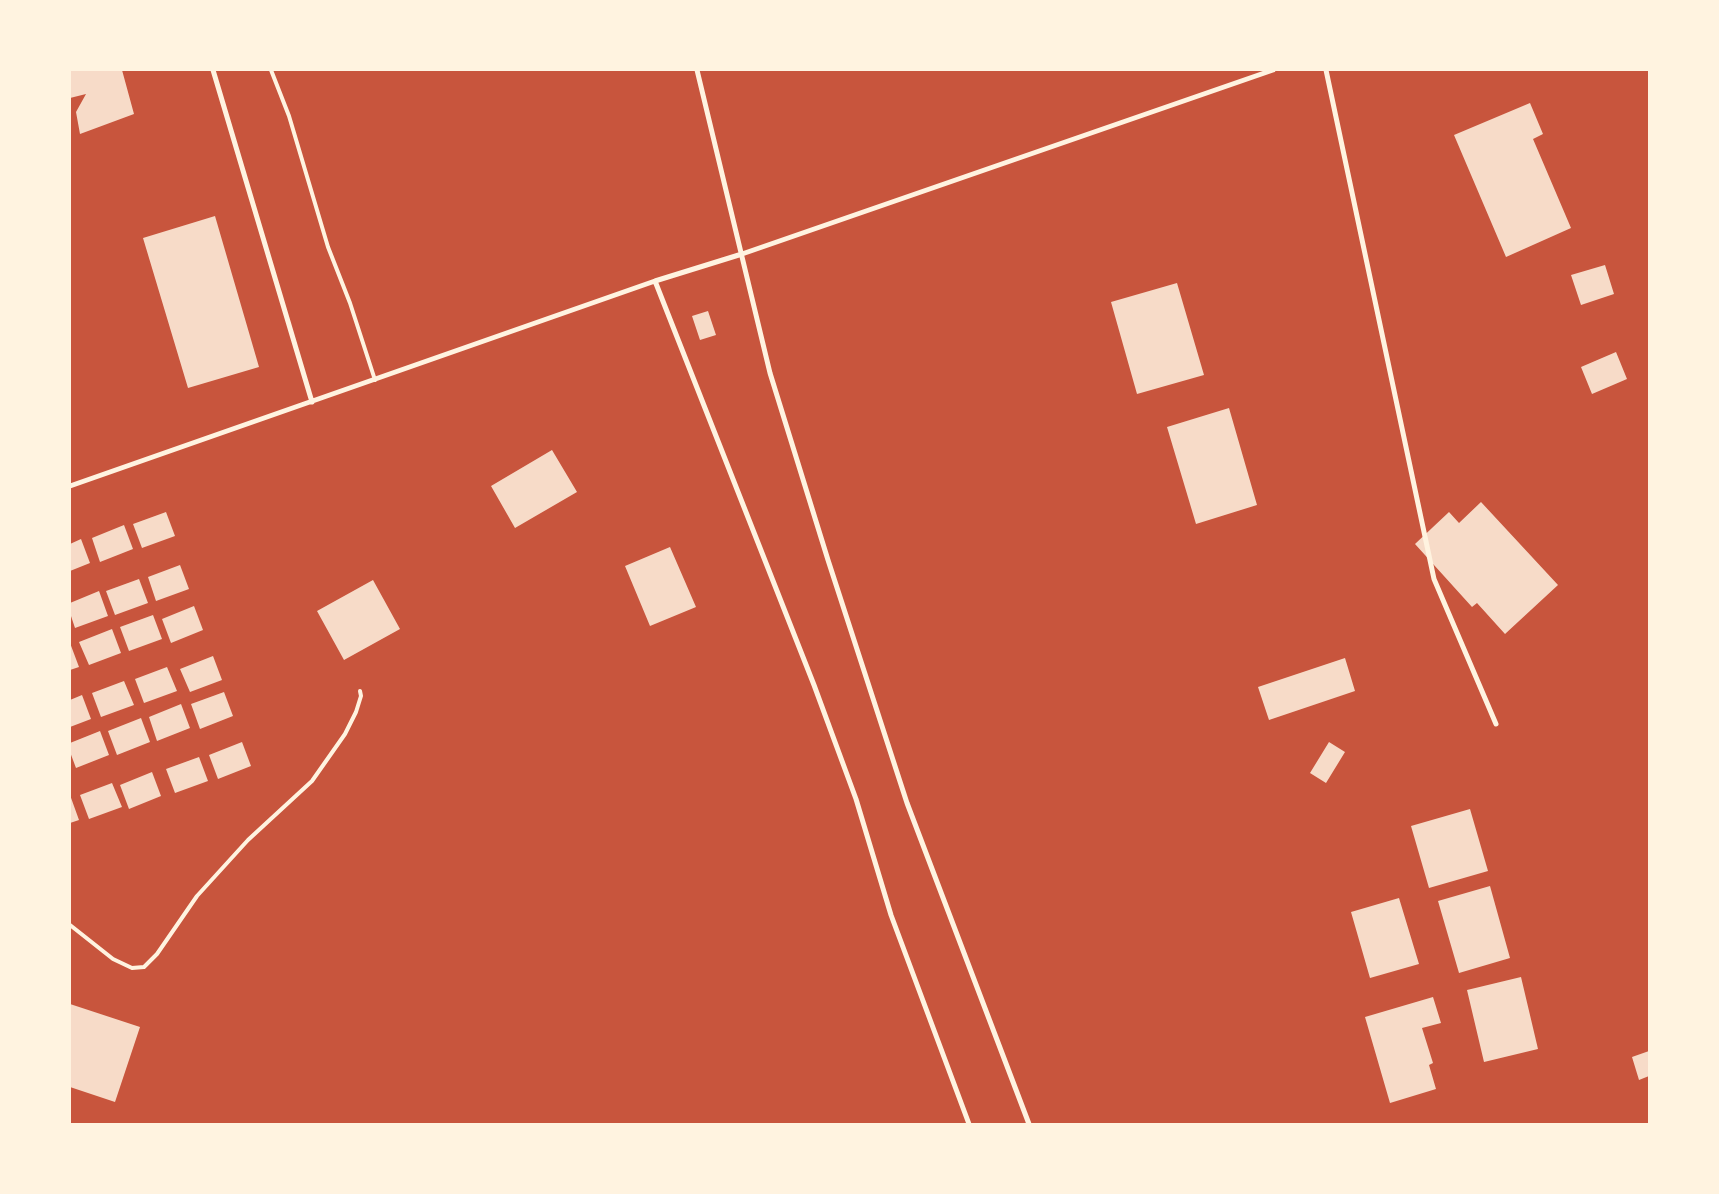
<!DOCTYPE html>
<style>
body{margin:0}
#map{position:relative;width:1719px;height:1194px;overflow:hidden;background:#c8553d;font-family:"Archivo Narrow",sans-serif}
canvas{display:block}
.frame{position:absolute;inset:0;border:71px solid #fff3e0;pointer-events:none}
</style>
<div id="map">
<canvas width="1719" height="1194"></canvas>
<div class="frame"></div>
</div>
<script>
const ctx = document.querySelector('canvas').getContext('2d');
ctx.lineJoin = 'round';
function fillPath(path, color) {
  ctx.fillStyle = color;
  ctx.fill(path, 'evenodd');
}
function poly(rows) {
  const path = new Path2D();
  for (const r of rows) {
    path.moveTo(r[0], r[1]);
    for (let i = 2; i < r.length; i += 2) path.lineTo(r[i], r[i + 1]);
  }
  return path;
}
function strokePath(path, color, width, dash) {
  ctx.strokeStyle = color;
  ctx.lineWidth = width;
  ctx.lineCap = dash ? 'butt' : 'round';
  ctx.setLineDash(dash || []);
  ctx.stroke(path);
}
fillPath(poly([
 [70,70,122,70,134,114,80,134,76,112,86,94,70,98],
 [1530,103,1543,134,1533,139,1571,228,1506,257,1454,135],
 [215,216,259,367,188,388,143,238],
 [1605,265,1614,294,1581,305,1571,275],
 [1177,283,1204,375,1137,394,1111,302],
 [708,311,716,335,700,340,692,316],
 [1616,352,1627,379,1592,394,1581,367],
 [1229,408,1257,505,1196,524,1167,427],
 [552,450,577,492,515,528,491,486],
 [1481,502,1558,585,1505,634,1477,603,1472,607,1415,544,1449,512,1459,523],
 [166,512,175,536,142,548,133,524],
 [124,525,133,549,100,562,92,538],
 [81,539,90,563,70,571,70,544],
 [670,547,696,607,650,626,625,566],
 [180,565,189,589,156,601,148,577],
 [139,579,148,603,115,615,106,591],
 [373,580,400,629,344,660,317,611],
 [99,591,108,616,75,628,70,613,70,603],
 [194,606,203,630,171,643,162,619],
 [153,615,162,639,129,651,120,627],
 [112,629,121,653,89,665,79,642],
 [70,643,79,667,70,670],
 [213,656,222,680,190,692,180,669],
 [1345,658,1355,691,1269,720,1258,687],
 [167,667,177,691,144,703,135,679],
 [124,681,134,705,101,717,92,693],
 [224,692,233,716,200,729,191,704],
 [82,695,91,719,70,727,70,700],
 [181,704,190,728,157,741,149,717],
 [141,718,150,742,117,755,108,731],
 [100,731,109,755,76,768,70,752,70,743],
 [242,742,251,766,218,779,209,755],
 [1329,742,1345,752,1326,783,1310,773],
 [199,757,208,781,175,793,166,769],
 [152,772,161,796,129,809,120,785],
 [112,783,122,807,89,819,80,795],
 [70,795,79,820,70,823],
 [1470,809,1488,871,1429,888,1411,826],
 [1490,886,1510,958,1459,973,1438,901],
 [1399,898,1419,964,1370,978,1351,912],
 [1521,977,1538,1049,1484,1062,1467,990],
 [1433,997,1441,1023,1422,1028,1433,1063,1429,1065,1436,1089,1390,1103,1365,1017],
 [70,1004,140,1027,115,1102,70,1087],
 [1649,1051,1649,1076,1639,1080,1632,1057]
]), '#f7dbc8');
strokePath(poly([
 [271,70,289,116,328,247,350,303,375,380],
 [70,925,113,959,132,968,144,967,157,954,197,896,248,840,312,781,345,734,356,712,361,696,360,691]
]), '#fff3e0', 4);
strokePath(poly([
 [213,70,312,402],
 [697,70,770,373,828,560,907,803,1029,1124],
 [1326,70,1434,579,1496,724],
 [655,281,814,685,856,799,891,915,969,1124],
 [70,486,655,281,742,254,1273,70]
]), '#fff3e0', 5);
</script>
